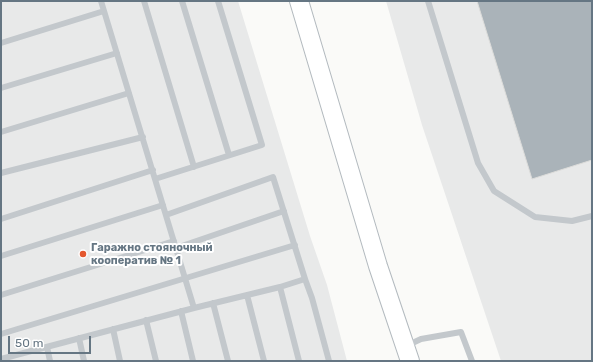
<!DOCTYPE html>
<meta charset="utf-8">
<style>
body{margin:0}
#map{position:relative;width:593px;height:362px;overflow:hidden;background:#fafaf8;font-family:Rubik,sans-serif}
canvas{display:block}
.frame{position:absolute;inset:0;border:2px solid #657683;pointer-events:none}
.scale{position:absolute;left:8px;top:336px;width:83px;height:18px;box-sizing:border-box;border:2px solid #657683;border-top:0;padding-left:5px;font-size:12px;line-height:14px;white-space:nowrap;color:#657683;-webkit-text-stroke:3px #fff;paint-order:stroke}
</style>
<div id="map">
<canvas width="593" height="362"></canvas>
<div class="frame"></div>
<div class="scale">50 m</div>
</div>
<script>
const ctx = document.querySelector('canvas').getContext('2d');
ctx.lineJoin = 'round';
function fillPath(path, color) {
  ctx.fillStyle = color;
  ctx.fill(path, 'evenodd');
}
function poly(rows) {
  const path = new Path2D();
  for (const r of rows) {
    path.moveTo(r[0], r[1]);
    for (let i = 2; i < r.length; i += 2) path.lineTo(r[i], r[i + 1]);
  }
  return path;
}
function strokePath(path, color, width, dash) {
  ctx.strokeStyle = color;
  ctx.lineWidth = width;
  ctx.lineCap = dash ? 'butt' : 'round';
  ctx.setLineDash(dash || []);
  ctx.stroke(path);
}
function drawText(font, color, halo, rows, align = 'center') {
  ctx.font = font + ' Rubik,sans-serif';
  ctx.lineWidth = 4;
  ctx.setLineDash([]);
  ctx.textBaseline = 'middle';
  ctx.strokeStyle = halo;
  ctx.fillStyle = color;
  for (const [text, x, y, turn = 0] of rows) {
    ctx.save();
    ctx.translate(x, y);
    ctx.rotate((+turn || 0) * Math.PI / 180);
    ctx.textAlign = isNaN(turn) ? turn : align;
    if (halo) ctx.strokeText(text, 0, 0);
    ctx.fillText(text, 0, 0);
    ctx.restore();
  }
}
fillPath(poly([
 [1,1,238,1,310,236,327,285,347,361,1,361],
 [386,1,592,1,592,361,501,361,422,125]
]), '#e8e9e9');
const building = poly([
 [477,1,592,1,592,160,532,179,477,1]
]);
fillPath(building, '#aab3b9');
strokePath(building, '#dcdcda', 1);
const secondary = poly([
 [299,1,378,266,410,361]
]);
strokePath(secondary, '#b3babf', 20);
strokePath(poly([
 [144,1,194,167],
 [182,1,229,155],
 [428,1,478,163,494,191,535,217,572,221,592,216],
 [1,43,104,11],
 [1,88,117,53],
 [1,132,129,93],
 [1,173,143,137],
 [155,179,262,145,218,1],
 [166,215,273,177,305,279],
 [1,219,153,170],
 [176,248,284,211],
 [1,256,163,205],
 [280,287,305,279,312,298,329,361],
 [1,295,174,241],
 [247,295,264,361],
 [213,303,228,361],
 [194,308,280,287,299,361],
 [181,311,193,361],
 [146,320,156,361],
 [113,329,120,361],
 [1,334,295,245],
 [79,338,84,361],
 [406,346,421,339,461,332,472,361],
 [47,347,50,361],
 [1,359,194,308,101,1]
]), '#c3c8cc', 6);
strokePath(secondary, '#fff', 18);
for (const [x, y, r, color] of [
 [83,254,4,"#e4572e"]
]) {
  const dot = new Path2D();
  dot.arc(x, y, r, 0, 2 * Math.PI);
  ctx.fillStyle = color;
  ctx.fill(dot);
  strokePath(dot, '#fff', 1.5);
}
drawText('bold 11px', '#657683', '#fff', [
 ["Гаражно стояночный",91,248],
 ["кооператив № 1",91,261]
], 'left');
</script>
